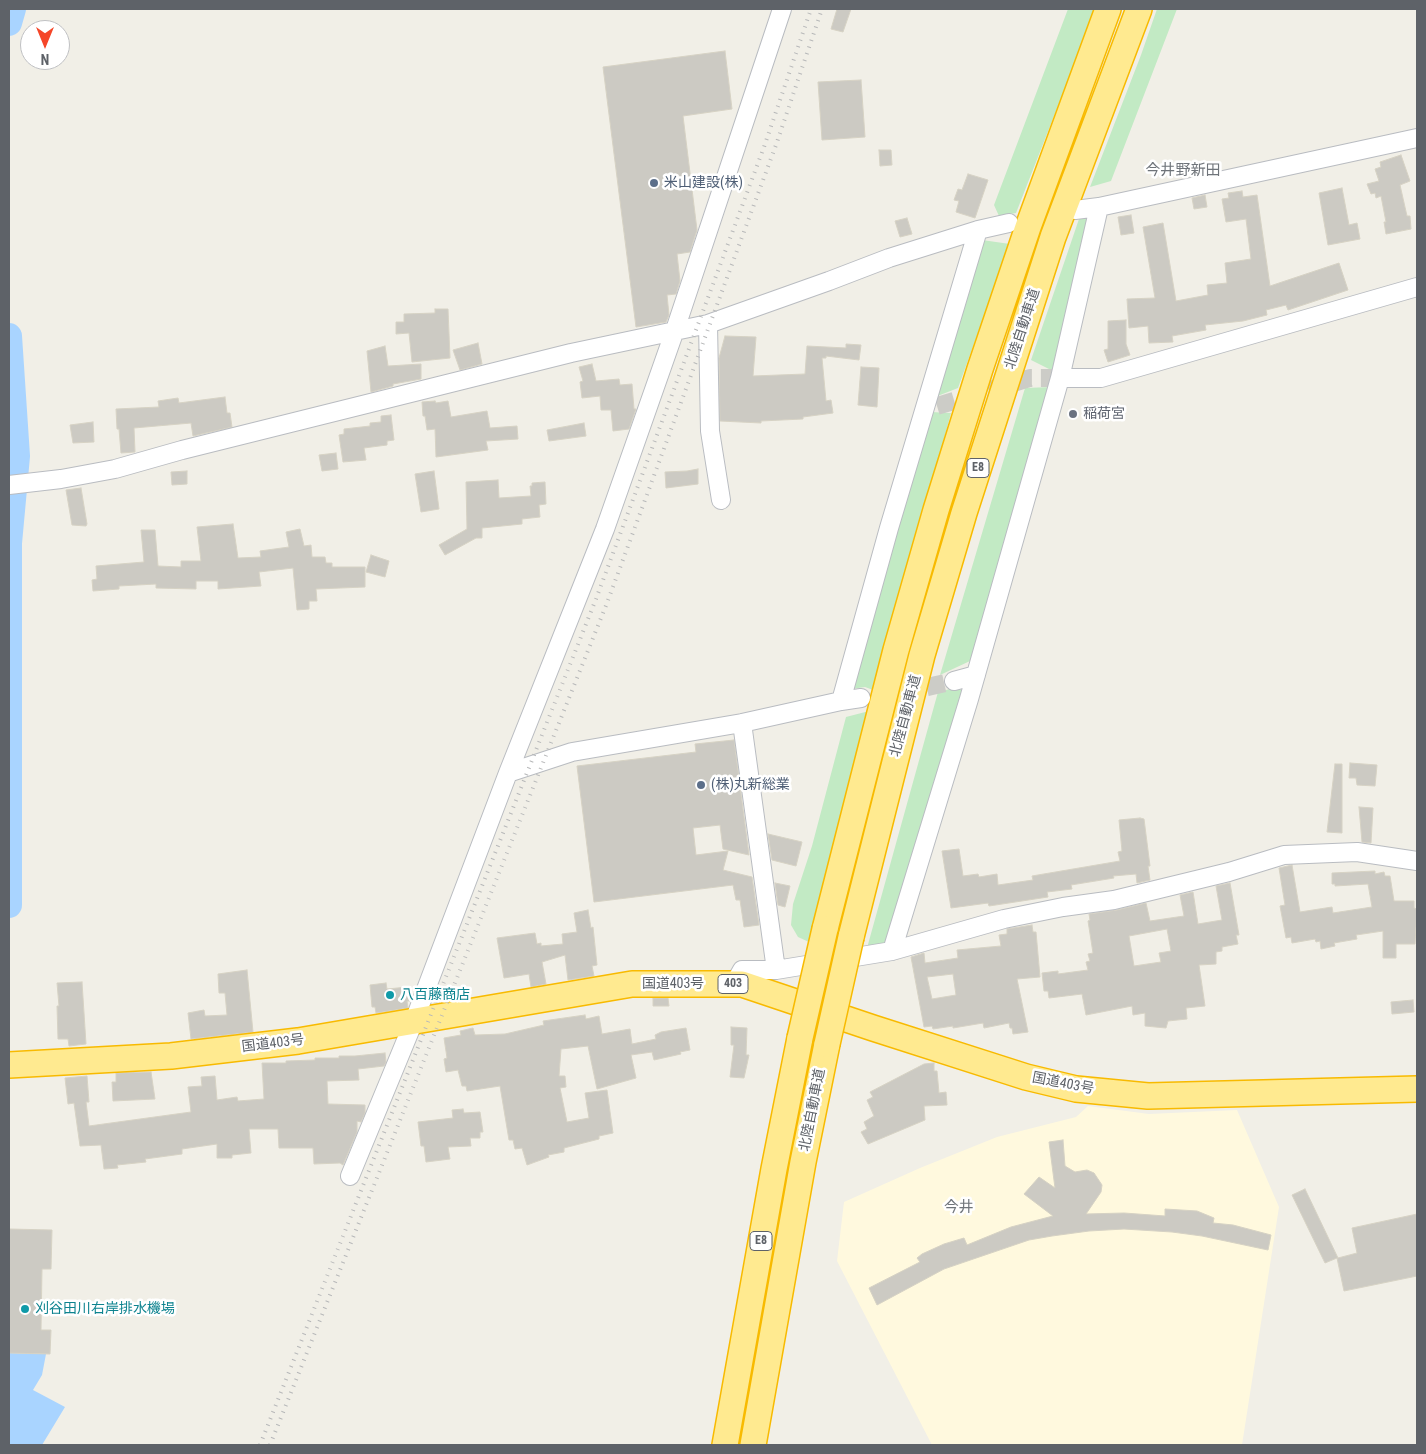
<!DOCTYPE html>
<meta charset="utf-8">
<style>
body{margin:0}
#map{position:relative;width:1426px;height:1454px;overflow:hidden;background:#f1efe7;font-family:"Roboto Condensed",sans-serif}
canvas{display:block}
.frame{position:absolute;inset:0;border:10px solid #5e6268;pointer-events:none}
.north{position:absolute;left:20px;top:20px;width:50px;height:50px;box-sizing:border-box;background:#fff;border:1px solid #bfc0c3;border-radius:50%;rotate:180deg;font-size:14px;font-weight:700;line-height:20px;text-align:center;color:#5e6268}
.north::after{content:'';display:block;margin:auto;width:18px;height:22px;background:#f54629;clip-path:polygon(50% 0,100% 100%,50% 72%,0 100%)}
</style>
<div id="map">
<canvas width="1426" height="1454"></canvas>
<div class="frame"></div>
<div class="north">N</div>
</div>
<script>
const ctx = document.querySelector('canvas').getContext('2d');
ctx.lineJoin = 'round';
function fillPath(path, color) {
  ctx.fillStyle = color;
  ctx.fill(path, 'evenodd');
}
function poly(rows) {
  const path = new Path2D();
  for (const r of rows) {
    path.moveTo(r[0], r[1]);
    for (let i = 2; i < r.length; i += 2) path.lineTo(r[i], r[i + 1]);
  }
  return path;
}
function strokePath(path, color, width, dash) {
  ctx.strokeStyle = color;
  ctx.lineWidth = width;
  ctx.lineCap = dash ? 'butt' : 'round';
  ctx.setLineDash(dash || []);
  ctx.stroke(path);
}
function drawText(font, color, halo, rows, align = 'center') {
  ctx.font = font + ' "Roboto Condensed","Noto Sans JP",sans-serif';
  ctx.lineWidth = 5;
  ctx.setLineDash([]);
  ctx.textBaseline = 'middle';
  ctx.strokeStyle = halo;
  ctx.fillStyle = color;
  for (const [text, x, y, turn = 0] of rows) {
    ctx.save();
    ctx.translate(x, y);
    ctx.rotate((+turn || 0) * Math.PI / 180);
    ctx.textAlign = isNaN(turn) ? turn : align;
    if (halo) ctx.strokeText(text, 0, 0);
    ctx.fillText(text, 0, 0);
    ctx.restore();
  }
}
fillPath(poly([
 [1088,1106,1149,1114,1237,1110,1279,1207,1242,1445,932,1445,837,1261,844,1202,920,1168,997,1137,1076,1117]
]), '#fff9de');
fillPath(poly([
 [1068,9,1096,9,1016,213,999,216,994,205],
 [1157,9,1177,9,1111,181,1090,187,1141,55],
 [1080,216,1094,221,1053,371,1031,360],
 [982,240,1010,244,958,388,935,397],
 [1052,387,970,661,940,675,1025,388],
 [931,412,951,413,876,691,865,687,851,689],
 [958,687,964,693,885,945,867,948,938,692],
 [873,710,872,719,809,942,798,937,791,925,793,904,812,846,846,717]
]), '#c2eac4');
fillPath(poly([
 [9,1353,46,1354,42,1375,33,1390,65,1407,42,1445,9,1445]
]), '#a9d4ff');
strokePath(poly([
 [9,23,13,9],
 [9,336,17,456,9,543,9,905]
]), '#a9d4ff', 26);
const building = poly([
 [837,9,851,9,843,32,831,29,837,9],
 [725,51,732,109,683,116,697,230,690,252,677,254,680,281,676,294,667,295,669,315,666,322,636,327,603,67,725,51],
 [861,80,865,137,822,140,818,82,861,80],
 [879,150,891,150,892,165,880,166,879,150],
 [1401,155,1410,181,1400,185,1407,216,1410,216,1411,229,1386,234,1384,222,1386,222,1381,196,1376,198,1375,193,1371,194,1367,184,1379,181,1375,169,1381,167,1380,162,1401,155],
 [968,174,988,180,975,218,956,212,959,201,954,200,958,189,962,190,968,174],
 [1342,188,1349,225,1357,223,1360,239,1328,245,1319,193,1342,188],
 [1242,191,1243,197,1257,195,1270,286,1339,263,1348,290,1288,310,1286,305,1266,310,1267,315,1243,321,1205,325,1206,330,1172,336,1173,342,1149,343,1148,326,1129,328,1127,299,1155,298,1143,227,1163,223,1176,301,1208,295,1207,285,1227,283,1225,263,1251,259,1246,219,1226,222,1222,199,1229,198,1228,193,1242,191],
 [1205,195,1207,207,1194,209,1192,198,1205,195],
 [1131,215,1134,233,1121,235,1118,217,1131,215],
 [907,218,912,234,900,237,895,221,907,218],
 [435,309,448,309,450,358,412,362,409,333,396,334,396,322,404,322,404,314,435,313,435,309],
 [1126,320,1126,344,1130,355,1108,362,1104,350,1108,349,1108,321,1126,320],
 [725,336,756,337,753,376,805,374,807,346,846,348,846,344,861,345,859,360,826,356,826,358,822,358,826,401,831,400,833,413,803,417,803,419,761,421,761,423,720,421,719,358,725,336],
 [478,343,482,364,460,370,453,350,478,343],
 [385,346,388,366,421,364,421,379,393,384,393,386,371,392,367,351,385,346],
 [592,364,596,381,619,379,620,385,632,384,634,409,636,409,629,429,613,431,611,410,601,410,600,396,582,398,580,382,583,381,579,367,592,364],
 [861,367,879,368,877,407,858,405,861,367],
 [225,397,227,413,230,413,232,427,193,436,191,423,134,428,135,452,121,453,119,429,117,429,116,409,159,407,158,401,178,398,179,403,225,397],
 [435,401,436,403,448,401,451,417,487,411,490,428,517,426,518,439,486,441,488,450,436,457,435,429,427,430,425,416,423,416,422,402,435,401],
 [391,415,394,440,387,441,387,445,364,448,366,460,343,462,339,435,344,434,344,429,370,426,370,423,381,422,381,416,391,415],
 [93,422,94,442,73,443,70,425,93,422],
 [584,423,586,436,549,441,547,430,584,423],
 [336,453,338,469,322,471,319,455,336,453],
 [698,469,698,484,666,488,665,472,687,471,698,469],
 [187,471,187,484,172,485,171,472,187,471],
 [434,471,439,509,421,512,415,474,434,471],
 [498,480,499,498,531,496,530,486,532,486,532,483,545,482,546,504,539,505,540,517,522,519,522,524,482,528,482,538,476,538,445,555,439,545,467,529,466,482,498,480],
 [81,488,87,524,86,526,72,525,66,490,81,488],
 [233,524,238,558,261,557,260,551,289,547,286,532,300,529,304,546,311,545,312,557,325,557,326,563,332,563,332,567,365,567,365,587,316,589,317,601,309,601,309,609,297,610,293,568,259,572,261,586,218,589,218,581,196,581,196,589,156,588,156,584,119,586,119,589,93,591,92,580,97,579,96,566,144,562,141,530,155,530,158,566,181,567,181,561,201,561,197,527,233,524],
 [371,555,389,561,385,577,366,572,371,555],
 [734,740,749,855,723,849,720,825,693,828,696,855,728,851,723,870,752,877,759,925,744,927,740,900,736,900,733,885,594,902,577,766,696,752,695,744,734,740],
 [1350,763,1377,765,1375,786,1357,785,1356,778,1349,778,1350,763],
 [1335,764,1342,764,1342,833,1327,832,1335,764],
 [1359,807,1373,808,1371,843,1362,842,1359,807],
 [1140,818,1144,819,1150,866,1148,866,1150,880,1137,883,1136,874,1113,876,1114,878,1071,885,1072,889,1047,892,1048,897,989,906,988,903,951,908,942,851,959,849,963,876,978,874,979,877,997,874,998,885,1033,880,1032,876,1120,861,1118,852,1122,851,1119,820,1140,818],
 [768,834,802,842,796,866,772,860,768,834],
 [1292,865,1300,912,1332,907,1333,913,1372,907,1368,884,1335,886,1335,884,1332,884,1332,873,1375,871,1375,874,1384,872,1385,876,1390,876,1394,901,1414,901,1414,908,1417,909,1415,944,1396,944,1396,958,1383,958,1383,931,1356,935,1357,939,1334,943,1335,946,1321,949,1320,941,1316,942,1315,939,1292,943,1291,937,1286,938,1280,906,1285,905,1279,868,1292,865],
 [775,883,790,886,785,907,778,905,775,883],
 [1230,883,1239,935,1236,935,1238,944,1222,947,1222,951,1216,952,1216,964,1199,965,1205,1006,1186,1008,1187,1019,1168,1021,1166,1028,1145,1026,1145,1013,1133,1015,1132,1006,1086,1015,1082,994,1049,998,1048,991,1044,991,1042,973,1058,971,1058,974,1088,970,1086,962,1090,961,1088,954,1093,953,1088,921,1090,920,1089,914,1117,910,1146,903,1150,921,1184,916,1180,895,1193,892,1198,924,1222,920,1216,886,1230,883],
 [1167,929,1171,951,1159,953,1161,962,1134,966,1129,936,1167,929],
 [588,910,591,928,593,927,597,965,592,966,594,976,568,980,565,955,542,962,546,984,531,987,529,974,504,978,497,938,535,933,537,944,541,943,541,946,563,944,562,934,577,932,574,913,588,910],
 [1032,925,1033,932,1036,932,1040,977,1017,979,1028,1032,1013,1034,1012,1028,1010,1028,1009,1023,984,1028,983,1023,953,1028,953,1026,933,1029,932,1026,924,1027,911,957,924,953,925,963,958,958,957,950,1001,946,999,935,1007,934,1007,929,1032,925],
 [953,974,956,995,932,999,927,977,953,974],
 [247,970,253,1032,191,1039,188,1013,204,1010,205,1016,227,1015,225,993,219,993,218,974,247,970],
 [82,982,86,1044,69,1046,68,1039,58,1039,57,1006,59,1006,57,983,82,982],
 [386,983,387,989,408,987,410,1001,407,1001,408,1008,376,1013,375,1007,372,1007,370,985,386,983],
 [653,998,668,998,669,1006,653,1006,653,998],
 [1413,1000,1414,1012,1392,1014,1391,1002,1413,1000],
 [585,1015,586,1019,599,1016,602,1034,630,1029,632,1044,656,1039,655,1035,661,1032,686,1028,690,1050,680,1052,681,1054,654,1060,652,1052,631,1055,636,1078,597,1089,588,1046,561,1049,559,1076,565,1076,566,1087,560,1088,567,1122,589,1118,585,1093,607,1090,613,1133,599,1136,599,1139,564,1148,564,1152,548,1155,549,1157,527,1165,522,1148,515,1149,513,1140,509,1140,500,1086,467,1091,466,1086,462,1086,458,1070,446,1072,444,1059,447,1058,444,1038,461,1035,460,1031,473,1028,475,1035,505,1034,544,1025,543,1021,585,1015],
 [731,1027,747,1028,746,1055,749,1055,744,1078,730,1077,734,1045,731,1045,731,1027],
 [385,1053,386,1062,384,1066,358,1069,359,1080,327,1081,328,1104,365,1105,365,1113,361,1122,357,1121,357,1132,343,1165,340,1163,314,1164,313,1148,279,1148,278,1129,249,1129,251,1153,232,1155,232,1158,217,1158,217,1144,182,1149,182,1154,145,1159,146,1162,117,1165,118,1168,104,1169,101,1145,80,1146,74,1103,68,1104,65,1078,87,1076,89,1102,86,1102,89,1126,191,1112,188,1087,202,1086,201,1077,215,1076,217,1100,237,1097,238,1101,264,1099,262,1063,286,1063,286,1061,315,1060,315,1058,339,1058,339,1056,355,1056,385,1053],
 [934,1063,934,1071,937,1071,939,1093,946,1092,947,1105,924,1106,925,1120,868,1144,861,1132,867,1129,864,1122,874,1116,867,1100,873,1097,870,1092,924,1064,934,1063],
 [151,1072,155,1099,113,1101,112,1082,116,1082,116,1073,151,1072],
 [463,1109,464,1113,480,1112,483,1132,480,1132,480,1138,470,1138,471,1146,448,1147,450,1159,426,1162,424,1146,421,1146,418,1122,453,1118,452,1110,463,1109],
 [1063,1140,1065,1166,1075,1172,1087,1170,1094,1173,1102,1185,1101,1192,1086,1214,1124,1213,1165,1216,1165,1209,1197,1211,1214,1218,1213,1223,1233,1225,1271,1235,1268,1250,1202,1236,1172,1232,1124,1229,1089,1231,1052,1236,1029,1240,944,1269,877,1305,869,1288,920,1262,917,1258,922,1254,944,1244,964,1238,967,1245,1011,1227,1053,1216,1024,1194,1039,1177,1055,1188,1049,1142,1063,1140],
 [1305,1189,1338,1258,1357,1253,1352,1228,1417,1214,1417,1276,1344,1291,1337,1258,1325,1263,1292,1195,1305,1189],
 [9,1229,52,1230,51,1269,42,1269,41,1330,51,1330,50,1354,9,1353,9,1229]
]);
fillPath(building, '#cccac3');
strokePath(building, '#d6d2c4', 1);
strokePath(poly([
 [937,406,1030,378,1060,378],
 [874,699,954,681]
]), '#ccccc7', 18, [18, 9]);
const minor = poly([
 [1075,210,1099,207,1417,138],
 [708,324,710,431,721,500],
 [1060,378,1101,378,1417,287],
 [9,485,61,479,115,469,182,450,571,353,708,324,829,281,889,258,978,230,1009,223],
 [954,681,976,675],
 [841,701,889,528,978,230],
 [742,723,776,970],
 [508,773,572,752,742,723,841,701,861,698],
 [892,951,969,699,1060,378,1099,207],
 [734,984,742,970,776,970,892,951,1004,919,1063,907,1114,900,1229,872,1284,855,1357,852,1417,861],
 [350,1176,414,1021,508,773,605,529,675,330,782,9]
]);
const highway = poly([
 [825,929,896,650,936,510,980,369,1028,227,1108,9],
 [851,937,922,655,964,513,1053,237,1139,9],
 [9,1065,171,1056,298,1041,632,984,742,984,873,1028,1026,1077,1076,1089,1148,1096,1417,1089],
 [725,1445,774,1169,800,1038],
 [753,1445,803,1162,827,1044]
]);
strokePath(minor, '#b9bcc1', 20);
strokePath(highway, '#f8ba00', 28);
strokePath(minor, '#fff', 18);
strokePath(highway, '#ffea90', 25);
strokePath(poly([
 [260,1445,596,599,764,147,811,9],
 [270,1445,607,603,776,145,822,9]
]), '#b7b8b9', 4, [1, 6]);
const highwayBridge = poly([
 [800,1038,825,929],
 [827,1044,851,937]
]);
strokePath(highwayBridge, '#f8ba00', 28, []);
strokePath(highwayBridge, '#ffea90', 25);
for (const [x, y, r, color] of [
 [654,183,5,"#5c6f8a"],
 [1073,414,5,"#6b7280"],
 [701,785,5,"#5c6f8a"],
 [390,995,5,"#0f9aa8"],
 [25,1309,5,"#0f9aa8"]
]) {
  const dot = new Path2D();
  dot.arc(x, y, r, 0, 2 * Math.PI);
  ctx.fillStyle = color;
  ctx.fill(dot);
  strokePath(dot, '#fff', 2);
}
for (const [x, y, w] of [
 [978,468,22],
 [733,984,30],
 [761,1241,22]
]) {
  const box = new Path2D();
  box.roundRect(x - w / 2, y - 9.5, w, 19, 4);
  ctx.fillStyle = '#fff';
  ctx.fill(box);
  strokePath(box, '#5e6268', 1);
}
drawText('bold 12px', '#5e6268', null, [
 ["E8",978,468],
 ["403",733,984],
 ["E8",761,1241]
]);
drawText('14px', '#4e5e75', '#fff', [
 ["米山建設(株)",664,183],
 ["(株)丸新総業",711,785]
], 'left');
drawText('14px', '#5e6268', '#fff', [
 ["北陸自動車道",1023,329,-72],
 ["北陸自動車道",906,716,-75],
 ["国道403号",673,984],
 ["国道403号",273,1044,-7],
 ["国道403号",1063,1084,11],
 ["北陸自動車道",813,1110,-79]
]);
drawText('14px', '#5b616d', '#fff', [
 ["稲荷宮",1083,414]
], 'left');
drawText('14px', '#0d838f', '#fff', [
 ["八百藤商店",400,995],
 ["刈谷田川右岸排水機場",35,1309]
], 'left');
drawText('15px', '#6f747a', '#fff', [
 ["今井野新田",1183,171],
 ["今井",959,1208]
]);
</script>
